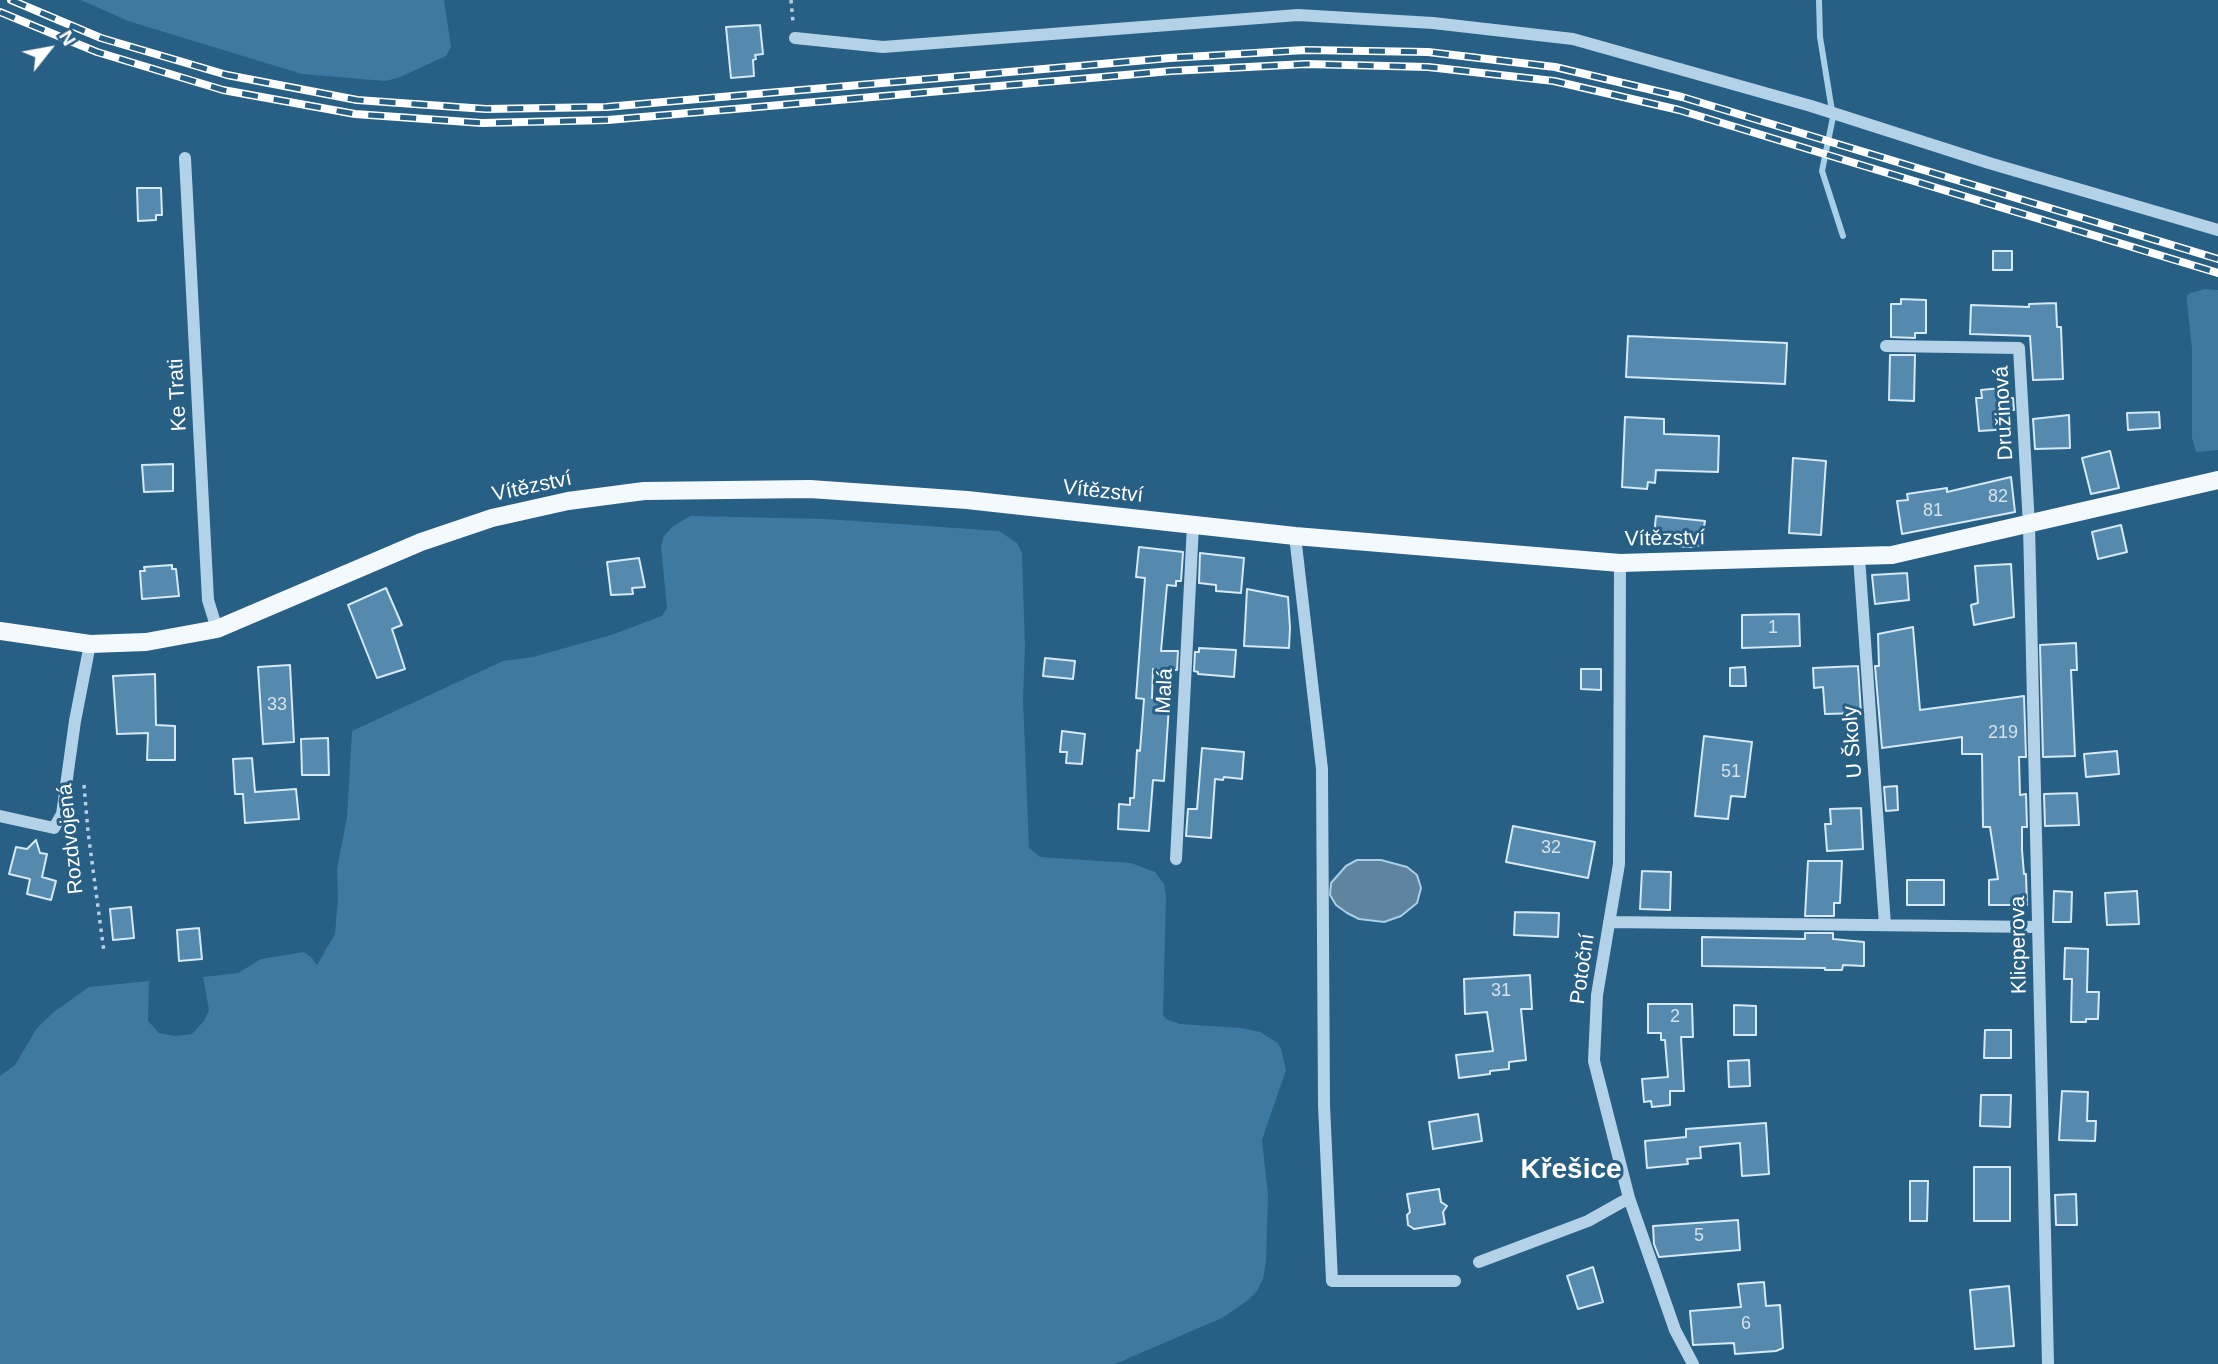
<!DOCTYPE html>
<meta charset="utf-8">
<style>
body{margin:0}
#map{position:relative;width:2218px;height:1364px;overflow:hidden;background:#285f84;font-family:Arial,sans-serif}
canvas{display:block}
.north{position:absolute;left:14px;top:14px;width:70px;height:70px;-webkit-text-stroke:5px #285f84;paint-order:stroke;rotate:59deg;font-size:19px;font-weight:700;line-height:28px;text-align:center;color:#fff}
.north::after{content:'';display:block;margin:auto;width:24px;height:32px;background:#fff;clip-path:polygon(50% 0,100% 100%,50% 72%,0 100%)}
</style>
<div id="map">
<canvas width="2218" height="1364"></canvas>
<div class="north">N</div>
</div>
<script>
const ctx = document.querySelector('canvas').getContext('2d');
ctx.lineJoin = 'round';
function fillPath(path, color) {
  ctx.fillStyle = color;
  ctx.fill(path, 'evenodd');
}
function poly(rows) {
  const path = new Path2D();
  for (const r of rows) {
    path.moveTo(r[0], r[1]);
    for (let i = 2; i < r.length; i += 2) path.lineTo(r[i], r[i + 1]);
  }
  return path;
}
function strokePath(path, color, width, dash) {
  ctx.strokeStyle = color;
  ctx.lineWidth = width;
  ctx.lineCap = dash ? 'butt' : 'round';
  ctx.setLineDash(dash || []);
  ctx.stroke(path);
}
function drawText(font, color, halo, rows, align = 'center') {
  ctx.font = font + ' Arial,sans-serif';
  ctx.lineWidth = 6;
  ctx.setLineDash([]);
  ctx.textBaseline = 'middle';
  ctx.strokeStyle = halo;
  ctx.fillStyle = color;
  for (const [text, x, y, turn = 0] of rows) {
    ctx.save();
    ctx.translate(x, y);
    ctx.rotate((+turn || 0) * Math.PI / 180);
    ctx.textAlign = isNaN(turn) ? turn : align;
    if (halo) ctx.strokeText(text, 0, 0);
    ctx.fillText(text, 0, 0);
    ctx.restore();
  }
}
fillPath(poly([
 [81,0,444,0,451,47,446,56,398,78,385,81,302,74,128,21],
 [2205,289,2218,290,2218,450,2196,452,2192,438,2192,349,2187,302,2187,296,2190,293],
 [690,516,826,519,999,531,1017,543,1022,553,1025,647,1023,699,1029,848,1040,857,1131,863,1155,872,1164,884,1166,897,1163,1015,1166,1019,1180,1024,1241,1028,1260,1032,1278,1043,1281,1049,1286,1070,1262,1140,1268,1195,1266,1261,1263,1279,1257,1291,1247,1301,1222,1318,1115,1364,0,1364,0,1076,15,1065,37,1028,55,1011,89,987,149,981,148,1021,159,1033,175,1036,192,1034,204,1021,209,1010,203,977,238,973,261,959,304,952,312,958,317,965,335,934,338,898,337,869,347,817,352,731,503,661,533,657,611,635,662,616,667,608,661,546,664,536,672,527]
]), '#3d79a1');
const water = poly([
 [1357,860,1381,860,1407,867,1417,875,1421,888,1417,903,1401,916,1384,922,1359,919,1347,913,1336,905,1330,895,1331,883,1346,866,1357,860]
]);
fillPath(water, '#5f859e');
strokePath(water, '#a7cfe7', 2);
strokePath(poly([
 [1819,0,1820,37,1833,117,1822,171,1843,236]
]), '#a7cfe7', 6);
const building = poly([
 [760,25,763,54,755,55,756,59,753,60,754,76,731,78,726,27,760,25],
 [137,188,161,188,162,215,156,215,156,220,138,221,137,188],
 [1993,251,2012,251,2012,270,1993,270,1993,251],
 [1901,299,1926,300,1926,333,1915,333,1915,338,1891,337,1891,304,1901,304,1901,299],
 [2056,303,2057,327,2061,327,2063,379,2033,380,2030,336,1970,334,1971,305,2029,307,2029,304,2056,303],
 [1628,336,1787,343,1785,384,1626,377,1628,336],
 [1890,355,1915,355,1914,401,1889,400,1890,355],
 [2001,388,2001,390,2009,390,2009,398,2013,398,2014,410,2010,410,2011,429,1979,431,1976,398,1982,398,1981,390,2001,388],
 [2159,412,2160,428,2128,430,2127,413,2159,412],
 [2069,415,2070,448,2035,449,2033,419,2069,415],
 [1625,417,1664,419,1664,434,1719,436,1718,472,1656,470,1655,483,1648,482,1647,489,1622,487,1625,417],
 [2110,451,2119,488,2091,494,2082,458,2110,451],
 [1793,458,1826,461,1821,535,1789,533,1793,458],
 [173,464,173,491,144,492,142,465,173,464],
 [2011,477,2015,512,1902,534,1897,501,1908,500,1907,494,1947,488,1947,492,2011,477],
 [1656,516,1705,521,1701,545,1690,547,1653,544,1656,516],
 [2121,525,2127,552,2098,559,2092,532,2121,525],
 [1139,547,1183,552,1181,581,1176,581,1176,586,1167,585,1161,651,1178,651,1177,670,1153,669,1152,698,1160,700,1160,706,1169,706,1164,781,1153,780,1149,831,1118,829,1119,804,1130,805,1130,798,1134,798,1137,750,1140,751,1144,699,1136,698,1145,578,1136,577,1139,547],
 [1200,553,1244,558,1241,593,1216,591,1216,585,1199,583,1200,553],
 [639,558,645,587,632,588,633,594,611,595,607,562,639,558],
 [2011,564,2014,617,1974,625,1971,605,1978,603,1975,566,2011,564],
 [172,565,172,569,176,569,179,596,142,599,140,571,145,571,144,567,172,565],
 [1907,573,1909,600,1875,604,1872,575,1907,573],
 [386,588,402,625,392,629,405,669,377,678,348,605,386,588],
 [1247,589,1288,597,1290,628,1289,648,1244,646,1247,589],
 [1799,614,1800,646,1742,648,1742,615,1799,614],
 [1913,627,1920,710,2024,696,2026,757,2019,757,2020,795,2026,794,2027,827,2022,827,2022,850,2024,874,2026,874,2027,905,1989,905,1989,880,1998,879,1990,827,1983,827,1982,754,1962,754,1962,737,1882,748,1875,666,1879,666,1878,634,1913,627],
 [2076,643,2077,670,2071,670,2075,756,2043,757,2040,645,2076,643],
 [1199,648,1236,650,1234,677,1198,674,1198,672,1194,671,1195,652,1199,652,1199,648],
 [1045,658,1075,661,1073,679,1043,676,1045,658],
 [290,665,294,742,263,744,258,667,290,665],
 [1858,666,1861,713,1825,714,1823,687,1814,688,1813,668,1858,666],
 [1745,667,1746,686,1730,686,1730,668,1745,667],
 [1581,669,1601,669,1601,690,1581,689,1581,669],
 [155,674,156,725,175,726,175,760,147,760,148,733,117,734,113,676,155,674],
 [1062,731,1085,734,1082,764,1066,763,1067,752,1060,752,1062,731],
 [1704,736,1752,742,1745,797,1731,796,1728,819,1695,816,1704,736],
 [328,738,329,775,302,775,301,739,328,738],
 [1202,748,1244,752,1242,779,1224,777,1223,780,1215,779,1211,838,1186,836,1188,809,1197,809,1202,748],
 [2117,751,2119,774,2086,777,2084,754,2117,751],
 [252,758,255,792,296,789,299,819,245,823,243,794,235,794,233,759,252,758],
 [1897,786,1898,810,1886,811,1884,787,1897,786],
 [2077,793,2079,825,2045,826,2044,794,2077,793],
 [1861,808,1863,849,1827,851,1825,824,1831,824,1830,809,1861,808],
 [1513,826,1595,842,1588,878,1506,862,1513,826],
 [36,840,40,853,47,854,42,877,56,881,51,900,27,894,30,879,9,874,16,847,27,849,36,840],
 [1808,861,1842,861,1840,903,1834,903,1834,916,1805,916,1808,861],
 [1642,871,1671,872,1670,910,1640,909,1642,871],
 [1907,880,1944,880,1944,905,1907,905,1907,880],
 [2054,891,2072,892,2071,922,2053,922,2054,891],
 [2137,891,2139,924,2107,925,2105,893,2137,891],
 [131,907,134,938,113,940,110,909,131,907],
 [1515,912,1559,913,1558,937,1514,935,1515,912],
 [199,928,202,959,179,961,177,930,199,928],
 [1805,933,1833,933,1833,939,1864,942,1864,966,1843,965,1842,970,1825,970,1825,968,1702,966,1702,937,1805,939,1805,933],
 [2065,948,2088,949,2087,992,2099,992,2098,1019,2086,1019,2086,1022,2071,1022,2072,979,2064,979,2065,948],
 [1530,975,1532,1009,1521,1009,1526,1060,1509,1062,1509,1069,1490,1071,1490,1074,1459,1078,1456,1055,1493,1051,1487,1012,1465,1014,1464,979,1530,975],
 [1648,1004,1692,1004,1693,1037,1681,1037,1684,1091,1670,1091,1670,1105,1652,1107,1651,1101,1644,1102,1642,1079,1668,1077,1665,1040,1661,1040,1661,1033,1648,1033,1648,1004],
 [1734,1005,1756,1006,1756,1035,1734,1035,1734,1005],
 [1985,1030,2011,1030,2011,1058,1984,1058,1985,1030],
 [1749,1060,1750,1086,1729,1087,1728,1061,1749,1060],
 [2062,1091,2088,1092,2087,1121,2096,1121,2095,1141,2059,1140,2062,1091],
 [1981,1095,2011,1095,2010,1127,1980,1126,1981,1095],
 [1478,1114,1482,1141,1433,1149,1429,1122,1478,1114],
 [1766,1123,1769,1174,1742,1176,1740,1143,1700,1147,1701,1158,1687,1159,1688,1164,1647,1168,1645,1141,1686,1137,1686,1129,1766,1123],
 [1974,1167,2010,1167,2010,1221,1974,1221,1974,1167],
 [1910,1181,1928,1181,1927,1221,1910,1221,1910,1181],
 [1439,1189,1441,1202,1447,1206,1443,1212,1445,1224,1414,1229,1408,1225,1407,1215,1410,1212,1407,1194,1439,1189],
 [2076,1194,2077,1225,2056,1225,2055,1195,2076,1194],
 [1738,1220,1740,1250,1659,1257,1654,1244,1653,1226,1738,1220],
 [1593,1267,1603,1302,1578,1309,1567,1276,1593,1267],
 [1764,1282,1766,1306,1780,1305,1783,1348,1776,1351,1735,1354,1734,1343,1693,1345,1690,1311,1741,1307,1738,1284,1764,1282],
 [2009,1286,2014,1346,1975,1349,1970,1290,2009,1286]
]);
fillPath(building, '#558aae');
strokePath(building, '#d6e9f6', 2);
strokePath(poly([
 [791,0,793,22],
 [84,785,88,832,104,952]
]), '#b3d2e7', 3.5, [3.5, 5]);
strokePath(poly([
 [795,38,883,47,1298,15,1433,23,1573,39,1811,106,1989,163,2218,230],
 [185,158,208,600,217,629],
 [1886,346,2019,348,2029,525,2048,1364],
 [1295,536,1322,769,1324,1105,1332,1281,1455,1281],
 [1859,557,1885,925],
 [1620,563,1619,864,1597,995,1594,1061,1629,1198,1675,1330,1693,1364],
 [0,816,54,828,62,814,75,721,90,644],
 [1176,859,1193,525],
 [1609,922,2038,927],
 [1479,1262,1588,1221,1629,1198]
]), '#b3d2e7', 12);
strokePath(poly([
 [0,631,90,644,146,642,217,629,421,542,492,518,568,501,644,491,810,489,967,500,1295,536,1620,563,1892,555,2218,480]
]), '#f4f9fe', 18);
const rail = poly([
 [11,0,101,38,227,75,357,100,486,109,606,107,1170,58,1305,50,1428,52,1555,67,1682,97,2218,259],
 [0,12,97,52,223,90,355,114,482,123,608,120,1171,71,1306,64,1428,67,1554,81,1679,110,2218,273]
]);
strokePath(rail, '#fff', 8);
strokePath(rail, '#285f84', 5, [16]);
drawText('18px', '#d4e2eb', null, [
 ["82",1998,497],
 ["81",1933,511],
 ["1",1773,628],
 ["33",277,705],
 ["219",2003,733],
 ["51",1731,772],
 ["32",1551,848],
 ["31",1501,991],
 ["2",1675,1017],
 ["5",1699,1236],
 ["6",1746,1324]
]);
drawText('21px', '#fff', '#285f84', [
 ["Ke Trati",178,395,-93],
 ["Družinová",2004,413,-93],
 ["Vítězství",532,487,-12],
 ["Vítězství",1103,492,6],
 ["Vítězství",1665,539,-1],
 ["Malá",1165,691,-87],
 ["U Školy",1853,742,-94],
 ["Rozdvojená",71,839,-96],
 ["Klicperova",2019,945,-91],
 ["Potoční",1583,969,-82]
]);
drawText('bold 28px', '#fff', '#285f84', [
 ["Křešice",1571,1170]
]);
</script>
